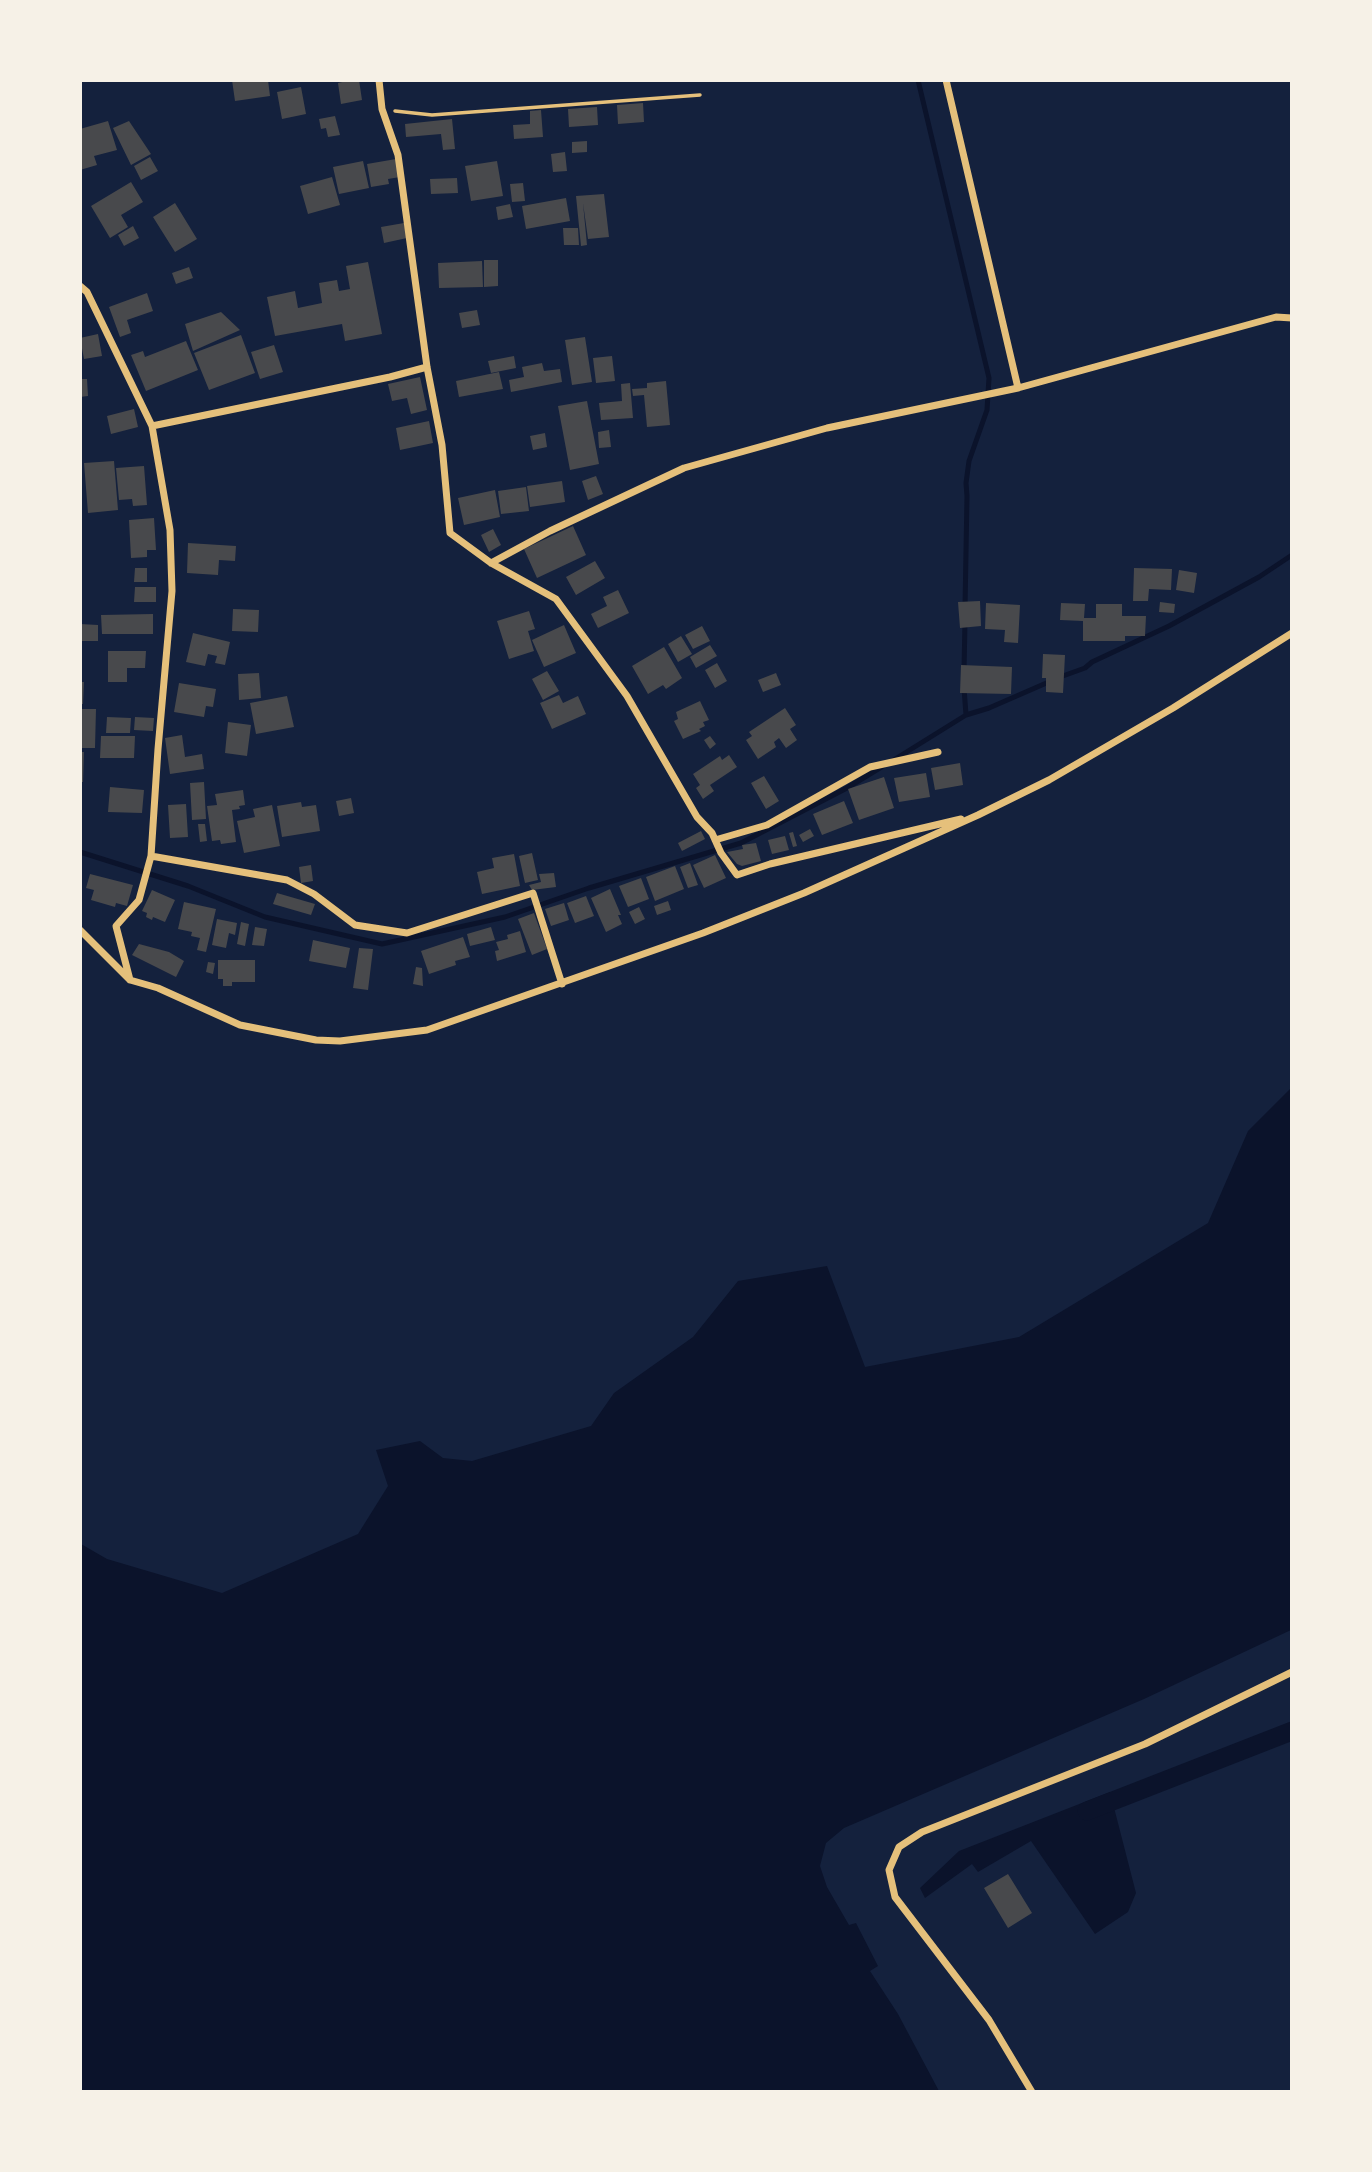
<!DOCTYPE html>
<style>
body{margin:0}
#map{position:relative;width:1372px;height:2172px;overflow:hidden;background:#14213d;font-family:Signika,sans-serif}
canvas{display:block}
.frame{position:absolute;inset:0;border:82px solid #f6f1e7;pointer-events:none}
</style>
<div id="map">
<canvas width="1372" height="2172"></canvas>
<div class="frame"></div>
</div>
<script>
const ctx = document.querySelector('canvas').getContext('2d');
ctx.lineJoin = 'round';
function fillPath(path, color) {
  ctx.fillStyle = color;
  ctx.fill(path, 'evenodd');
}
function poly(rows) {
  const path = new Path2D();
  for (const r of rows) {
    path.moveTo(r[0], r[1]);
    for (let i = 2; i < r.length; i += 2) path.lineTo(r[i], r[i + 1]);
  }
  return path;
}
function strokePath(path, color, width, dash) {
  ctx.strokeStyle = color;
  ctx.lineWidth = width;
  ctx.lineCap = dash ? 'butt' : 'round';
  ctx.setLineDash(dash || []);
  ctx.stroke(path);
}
fillPath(poly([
 [1291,1088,1291,1630,1144,1699,844,1828,826,1843,820,1866,827,1887,849,1925,856,1923,878,1966,870,1971,898,2014,939,2091,81,2091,81,1544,107,1559,222,1593,358,1534,388,1486,376,1450,420,1441,443,1458,472,1461,591,1426,614,1393,693,1337,738,1281,827,1266,865,1367,1019,1337,1208,1223,1248,1131],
 [1110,1792,1136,1893,1128,1912,1095,1934,1031,1841,978,1872,972,1864,925,1898,920,1888,959,1851]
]), '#0b132b');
strokePath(poly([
 [918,80,989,378,987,410,969,461,966,483,967,496,965,608],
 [964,671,965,621],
 [1060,677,1085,668,1092,662,1169,626,1259,577,1292,555],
 [964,688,966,715],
 [892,761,966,715,989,708,1051,681],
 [80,852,188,886,265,917,382,944,505,917,589,888,741,843,847,788,883,766]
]), '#0b132b', 5);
strokePath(poly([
 [1087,1811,1292,1731]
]), '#0b132b', 19);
fillPath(poly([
 [232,80,268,80,270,96,235,101],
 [351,80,359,80,362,100,341,104,338,83],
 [301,87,306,114,282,119,277,92],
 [643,103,644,122,618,124,617,105],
 [597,107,598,125,569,127,568,109],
 [541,110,543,137,514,139,513,125,530,124,530,111],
 [335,116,340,135,328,137,326,128,321,129,319,119],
 [452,119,455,149,443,150,441,134,406,137,405,124],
 [108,121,117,150,94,156,97,165,80,170,80,129],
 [129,121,151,154,131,165,113,128],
 [587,141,587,152,572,153,572,142],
 [565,152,567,171,553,172,551,154],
 [150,157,158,171,141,180,134,166],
 [396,159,400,177,388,179,389,184,371,187,367,164],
 [363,161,369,188,339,194,333,167],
 [497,161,503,196,471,201,465,166],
 [332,177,340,205,308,214,300,186],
 [457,178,458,193,431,194,430,179],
 [131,182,143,202,121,215,128,227,110,238,91,206],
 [523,183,525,201,512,202,510,184],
 [604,194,609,237,588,239,583,203,587,245,581,246,576,196],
 [566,198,570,221,526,229,522,206],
 [175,203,197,239,175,252,153,217],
 [510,204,513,217,498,220,496,207],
 [404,223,407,238,384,243,381,227],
 [133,226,139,238,124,246,118,235],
 [563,228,578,228,579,245,564,245],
 [484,260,498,260,498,286,484,287],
 [482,261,483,287,439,288,438,263],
 [368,262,382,334,345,341,342,324,275,336,267,297,295,291,298,308,322,303,319,283,337,280,339,291,350,289,346,266],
 [189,267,193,278,176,284,172,273],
 [147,293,153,311,127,320,131,333,120,337,109,307],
 [477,310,480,325,462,328,459,313],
 [221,312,240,330,193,351,185,324],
 [98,334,102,356,84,359,80,338],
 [241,335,255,373,209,390,194,353],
 [585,337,592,382,572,385,565,340],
 [186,341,198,370,146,391,131,355,143,351,145,357],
 [274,345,283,372,260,379,251,352],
 [514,356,516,368,491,373,488,361],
 [612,356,615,381,596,383,593,358],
 [542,363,544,371,560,369,562,382,511,392,509,380,524,377,522,367],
 [499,372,503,389,459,397,456,381],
 [420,377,427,410,411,414,407,398,392,401,388,384],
 [80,379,87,379,88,396,80,397],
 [666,381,670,425,647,427,644,395,633,396,632,389,647,388,647,383],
 [630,383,633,418,601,420,599,403,622,401,621,384],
 [587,401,599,464,570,470,558,406],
 [134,409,138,427,111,434,107,416],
 [429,421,433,443,400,450,396,428],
 [609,430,611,447,599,448,598,432],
 [545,433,547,447,533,450,530,436],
 [114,461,118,510,88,513,84,463],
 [144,466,147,505,133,506,132,499,119,500,116,468],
 [596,476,603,494,588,500,582,481],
 [562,481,565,502,530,507,527,486],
 [526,487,529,511,501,514,498,491],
 [495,490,500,517,464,525,458,498],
 [154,518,156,550,147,550,147,557,131,558,129,520],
 [573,526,586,555,537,578,524,549],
 [493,529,501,545,489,552,481,535],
 [188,543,236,546,235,561,219,560,218,575,187,573],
 [595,561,605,578,576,595,566,577],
 [135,568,147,568,147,582,134,582],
 [1134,568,1172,569,1171,590,1149,589,1148,601,1133,601],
 [1179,570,1197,573,1194,593,1176,590],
 [135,587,156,587,156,602,134,602],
 [618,590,629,613,598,628,591,614,607,606,603,597],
 [980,601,981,626,960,628,958,602],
 [1160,602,1175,604,1174,613,1159,612],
 [986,603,1020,605,1018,643,1004,642,1005,630,985,629],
 [1061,603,1085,604,1084,618,1096,618,1096,604,1122,604,1122,616,1146,616,1145,636,1125,636,1125,641,1083,641,1083,621,1060,620],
 [233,609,259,610,258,632,232,631],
 [529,611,535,629,528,631,534,651,509,659,497,621],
 [153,614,153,634,102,634,101,615],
 [80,624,98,625,98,641,80,641],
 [564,625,576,653,544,667,532,640],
 [702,626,710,641,693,649,685,635],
 [193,633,230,642,225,665,215,663,217,656,208,654,205,666,186,662],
 [681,636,692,654,678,662,668,644],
 [710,645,717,656,696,668,690,657],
 [664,647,682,678,666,689,663,685,648,694,632,666],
 [108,651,146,651,145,668,127,668,127,682,108,682],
 [1043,654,1065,655,1063,693,1046,692,1046,678,1042,678],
 [717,663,727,681,715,688,705,670],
 [961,665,1012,667,1011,694,960,693],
 [547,671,559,691,543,700,532,679],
 [259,673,261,698,239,700,238,674],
 [776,673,781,685,763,692,758,680],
 [80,682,84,682,83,704,80,704],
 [179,683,216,689,213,707,206,706,204,717,174,712],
 [559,695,563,703,578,696,586,714,552,729,540,703],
 [287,696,294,727,256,734,250,703],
 [700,701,709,720,703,722,705,726,699,729,701,731,683,739,674,721,678,719,676,712],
 [785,708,796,725,790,729,797,740,786,748,779,738,774,742,776,747,758,759,746,740,752,736,749,732],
 [80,709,96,709,95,748,80,748],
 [107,717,131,718,130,733,106,733],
 [135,717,154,718,153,731,134,730],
 [228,722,251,725,247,756,225,753],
 [182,735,185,757,202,754,204,769,170,774,165,738],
 [101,736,135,736,134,758,100,758],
 [710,736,716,744,710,749,704,740],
 [80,752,84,752,83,782,80,782],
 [729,755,737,767,710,785,714,791,703,799,696,788,700,785,693,774,720,756,722,760],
 [960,763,963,785,935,790,931,768],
 [926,773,930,797,899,802,894,778],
 [764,776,779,801,766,809,751,783],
 [884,777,894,808,859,820,848,789],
 [204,782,206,819,192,820,190,783],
 [110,787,144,790,142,813,108,812],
 [243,790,245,805,239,806,240,809,232,810,236,842,221,844,220,840,212,841,207,806,217,805,215,794],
 [351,798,354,813,339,816,336,801],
 [844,801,853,823,822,835,813,814],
 [301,802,302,807,316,805,320,831,282,837,277,806],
 [186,804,188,837,170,838,168,805],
 [272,805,280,846,244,853,237,821,255,817,253,809],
 [198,824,205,824,207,841,200,842],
 [810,829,814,836,803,842,799,835],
 [701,831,705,839,682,851,678,843],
 [793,832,797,846,793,847,789,833],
 [785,836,789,850,772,854,768,840],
 [756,843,761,861,742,866,737,864,727,852,743,849,742,845],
 [532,853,538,880,525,883,519,856],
 [514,854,520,886,482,894,477,872,494,868,492,858],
 [715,855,726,878,704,888,693,865],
 [690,863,698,885,688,888,680,867],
 [311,865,313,881,301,883,299,867],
 [675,866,684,889,655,901,646,877],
 [554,873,556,887,532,890,529,885,541,882,539,874],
 [90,874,133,885,127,906,116,903,115,907,91,900,94,890,86,888],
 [641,878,649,899,628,907,619,886],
 [610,889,621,915,618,915,622,924,606,932,591,898],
 [152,890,175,900,165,922,153,917,152,920,146,917,147,913,142,911],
 [277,893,315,904,311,915,273,904],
 [586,896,594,916,575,923,567,903],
 [668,901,671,910,657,915,654,906],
 [184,902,216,909,206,952,197,950,200,938,191,936,192,932,178,929],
 [564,903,569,920,551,926,545,909],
 [639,907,645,919,635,924,629,912],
 [534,913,547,949,532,955,518,919],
 [217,919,237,923,235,935,229,933,226,948,212,945],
 [241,922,249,924,245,946,237,944],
 [255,927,267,929,264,946,252,945],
 [491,927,495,940,470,946,467,934],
 [520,931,526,952,497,961,495,951,499,950,496,942,508,939,507,935],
 [463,937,470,957,455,961,456,965,429,974,421,951],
 [313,940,350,948,346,968,309,961],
 [139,944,169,952,184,961,176,977,132,955],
 [359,948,373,949,368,990,353,988],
 [218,960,255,960,255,982,232,982,232,986,223,986,223,979,218,979],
 [208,962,215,963,213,974,206,972],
 [416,967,422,968,423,986,413,984],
 [1008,1874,1032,1913,1008,1928,984,1888]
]), '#48494c');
strokePath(poly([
 [395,111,432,115,700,95]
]), '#e5c07b', 3.5);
strokePath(poly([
 [379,80,382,109,398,155,427,367,442,445,450,533,491,563,556,599,627,696,697,817,712,833,721,853,737,875,770,864,961,819],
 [946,80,1018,388],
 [80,286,87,292,152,426,170,530,172,591,158,749,151,856,139,900,116,926,130,980],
 [152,426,390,377,427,367],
 [491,563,550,531,684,468,827,428,1018,388,1276,317,1292,318],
 [715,840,767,825,870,767,938,752],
 [151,856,287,880,314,894,355,925,407,933,533,893,562,984],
 [80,930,130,980,158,988,240,1025,316,1040,340,1041,427,1030,703,933,804,893,978,815,1049,780,1173,708,1292,633],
 [1032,2092,989,2020,895,1897,889,1870,899,1847,922,1832,1145,1744,1292,1672]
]), '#e5c07b', 7);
</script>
